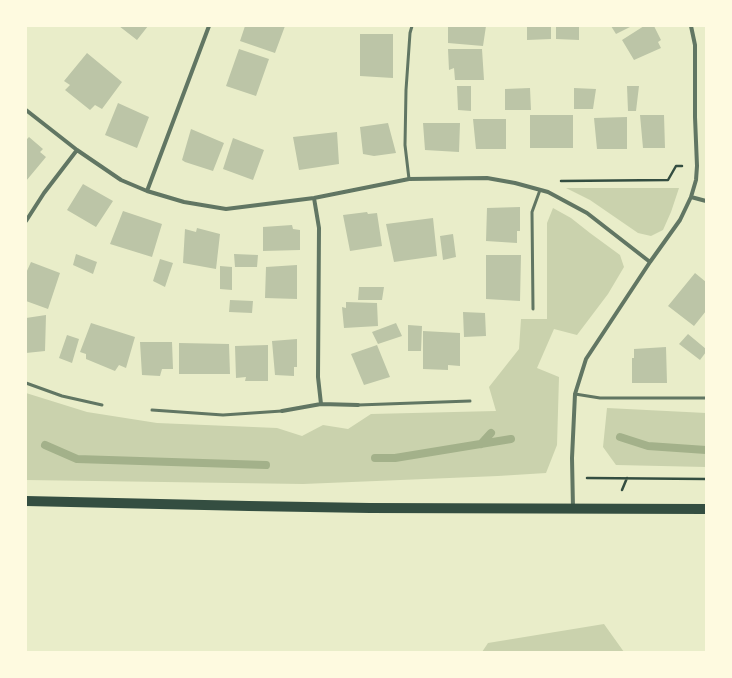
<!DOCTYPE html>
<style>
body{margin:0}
#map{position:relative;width:732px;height:678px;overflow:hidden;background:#e9edc9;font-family:"Open Sans",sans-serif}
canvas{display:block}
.frame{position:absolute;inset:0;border:27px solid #fefae0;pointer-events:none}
</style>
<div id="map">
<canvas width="732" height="678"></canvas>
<div class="frame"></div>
</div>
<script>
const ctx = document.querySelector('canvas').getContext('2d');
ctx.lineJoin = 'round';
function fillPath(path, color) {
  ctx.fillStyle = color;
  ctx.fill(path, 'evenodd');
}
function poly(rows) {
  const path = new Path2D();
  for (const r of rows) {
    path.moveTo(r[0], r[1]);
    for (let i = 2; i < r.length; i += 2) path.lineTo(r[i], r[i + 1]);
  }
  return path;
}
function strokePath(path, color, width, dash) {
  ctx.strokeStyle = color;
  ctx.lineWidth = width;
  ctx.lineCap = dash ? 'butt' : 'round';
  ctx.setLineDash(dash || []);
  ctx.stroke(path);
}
fillPath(poly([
 [566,188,679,188,671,212,663,230,651,236,638,233,590,200],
 [553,208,571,218,590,233,620,255,624,267,608,294,577,335,554,329,537,368,559,377,557,445,546,473,498,476,303,484,26,480,26,393,87,412,157,423,277,428,302,436,323,425,348,429,371,414,496,411,489,387,519,349,521,319,547,319,547,223],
 [607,408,706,413,706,467,616,465,603,447],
 [604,624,624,652,482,652,488,643]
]), '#cad2ad');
strokePath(poly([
 [620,437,648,446,706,450],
 [481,444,491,433],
 [45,445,77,459,266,465],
 [375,458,395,458,511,439]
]), '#a3b18a', 8);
fillPath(poly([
 [119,26,148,26,137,40],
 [245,26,285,26,275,53,240,41],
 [448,26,486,26,483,46,448,43],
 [527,26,551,26,551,39,527,40],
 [556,26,579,26,579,40,556,39],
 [611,26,632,26,616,34],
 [644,26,654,26,661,40,658,42,661,48,634,60,622,40],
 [360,34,393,34,393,78,360,76],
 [239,49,269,59,256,96,226,86],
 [448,49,482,49,484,80,455,80,454,68,449,70],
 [87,53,122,82,102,109,95,105,90,110,65,90,70,85,64,81],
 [457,86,471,86,471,111,458,110],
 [627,86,639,86,636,111,628,111],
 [530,88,531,110,505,110,505,89],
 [574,88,596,89,593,109,574,109],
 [118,103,149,117,137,148,105,135],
 [530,115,573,115,573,148,530,148],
 [640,115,664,115,665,148,643,148],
 [627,117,627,149,597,149,594,118],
 [473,119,506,119,506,149,476,149],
 [388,123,396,153,374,156,363,154,360,127],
 [423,123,460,123,459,152,425,150],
 [191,129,224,143,213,171,185,162,182,160],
 [337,132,339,164,299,170,293,137],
 [29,137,43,149,40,152,46,157,26,181,26,140],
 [233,138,264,150,253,180,223,169],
 [83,184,113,201,96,227,67,210],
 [520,207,520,231,517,231,517,243,486,241,487,208],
 [123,211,162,224,152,257,110,244],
 [367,212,368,214,377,213,382,246,350,251,343,215],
 [433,218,437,256,394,262,386,224],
 [292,225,293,229,300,230,300,250,263,251,263,227],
 [197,228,220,234,216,269,183,263,185,229,196,232],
 [453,234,456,257,443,260,440,236],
 [76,254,97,262,93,274,73,265],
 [234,254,258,255,257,267,235,267],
 [486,255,521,255,520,301,486,299],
 [160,259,173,263,165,287,153,281],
 [31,262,60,273,48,309,26,301,26,273],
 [297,265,297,299,265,298,266,267],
 [220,266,232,267,232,290,220,289],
 [695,273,706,282,706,311,694,326,668,306],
 [359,287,384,287,382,300,358,300],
 [230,300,253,301,252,313,229,312],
 [346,302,377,303,378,326,344,328,342,307,346,308],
 [463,312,485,313,486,336,464,337],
 [46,315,45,351,26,353,26,318],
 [91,323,135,337,126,368,119,365,115,371,86,359,86,354,80,352],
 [396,323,402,336,378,344,372,332],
 [408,325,422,326,421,351,408,351],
 [423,331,460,333,460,366,448,365,448,370,423,369],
 [688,334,706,349,706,352,700,360,679,344],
 [67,335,79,339,72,363,59,358],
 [297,339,297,367,294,367,294,376,275,375,272,341],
 [140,342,172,342,173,369,162,369,160,376,142,375],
 [179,343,229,344,230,374,179,374],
 [268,345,268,381,245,381,246,377,236,378,235,346],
 [377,345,390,377,364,385,351,354],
 [666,347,667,383,632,383,632,358,634,358,634,349]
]), '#bcc5a7');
strokePath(poly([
 [561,181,668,180,676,166,682,166],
 [587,478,706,479],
 [622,490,627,478]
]), '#344e41', 2.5);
strokePath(poly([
 [409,179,405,145,406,90,410,33,412,26],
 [533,309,532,212,540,190],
 [26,383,62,396,102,405],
 [575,394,600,398,706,398],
 [358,405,470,401],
 [152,410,223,415,282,411]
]), '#617663', 3);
strokePath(poly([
 [26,110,77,150,121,180,147,191,184,202,226,209,314,198,409,179,487,178,515,183,548,192,587,213,650,262],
 [147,191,209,26],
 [691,197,706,201],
 [314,198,319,228,318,377,321,404],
 [26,221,44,193,77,150],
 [282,411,321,404,358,405],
 [573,508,572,458,575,394,586,359,650,262,680,220,691,197,696,180,697,166,695,117,695,45,691,26]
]), '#617663', 4);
strokePath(poly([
 [26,501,249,506,370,508,706,509]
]), '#344e41', 10);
</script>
